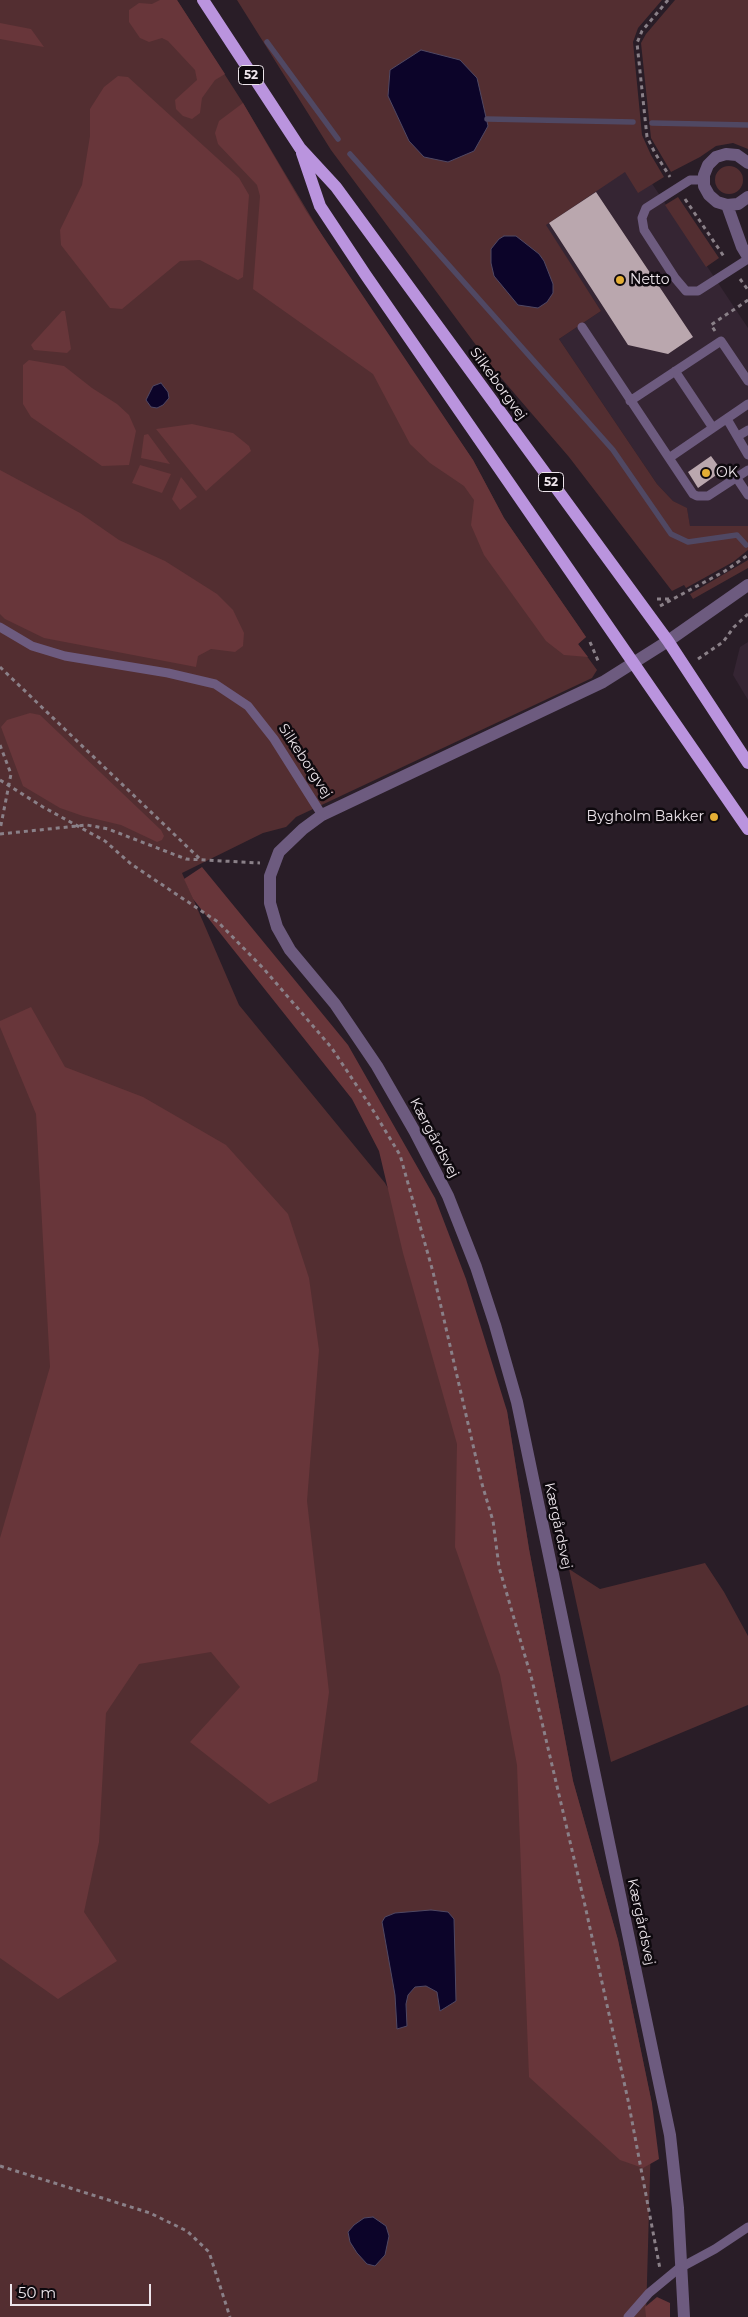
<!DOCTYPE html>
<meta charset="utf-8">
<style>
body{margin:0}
#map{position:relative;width:748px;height:2317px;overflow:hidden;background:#291d27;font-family:Montserrat,sans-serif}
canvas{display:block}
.scale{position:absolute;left:10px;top:2284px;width:141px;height:22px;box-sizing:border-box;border:2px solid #ede5eb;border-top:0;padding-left:6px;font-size:15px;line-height:18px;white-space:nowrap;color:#ede5eb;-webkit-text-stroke:4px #0e090e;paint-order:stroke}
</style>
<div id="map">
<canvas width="748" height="2317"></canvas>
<div class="scale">50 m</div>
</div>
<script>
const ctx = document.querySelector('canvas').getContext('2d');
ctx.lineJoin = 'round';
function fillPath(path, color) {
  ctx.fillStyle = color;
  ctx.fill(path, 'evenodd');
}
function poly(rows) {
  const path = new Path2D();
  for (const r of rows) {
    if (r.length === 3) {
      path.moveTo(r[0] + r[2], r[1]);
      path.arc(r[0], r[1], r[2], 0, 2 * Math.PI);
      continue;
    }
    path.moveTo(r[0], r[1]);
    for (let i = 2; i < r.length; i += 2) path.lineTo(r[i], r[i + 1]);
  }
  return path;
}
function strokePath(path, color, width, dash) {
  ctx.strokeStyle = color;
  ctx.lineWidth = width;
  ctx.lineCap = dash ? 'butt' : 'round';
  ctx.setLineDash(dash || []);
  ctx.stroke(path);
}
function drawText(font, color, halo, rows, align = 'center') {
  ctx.font = font + ' Montserrat,sans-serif';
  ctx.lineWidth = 5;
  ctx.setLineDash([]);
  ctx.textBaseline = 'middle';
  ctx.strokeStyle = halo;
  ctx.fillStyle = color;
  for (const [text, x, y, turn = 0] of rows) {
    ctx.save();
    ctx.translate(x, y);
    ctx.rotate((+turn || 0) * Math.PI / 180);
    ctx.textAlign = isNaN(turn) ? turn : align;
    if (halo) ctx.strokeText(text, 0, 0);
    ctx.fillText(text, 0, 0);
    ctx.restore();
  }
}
fillPath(poly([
 [637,161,748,328,748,526,690,527,687,509,673,501,657,484,559,339,601,311,545,225],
 [748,642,748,700,733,675,740,647]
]), '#352533');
fillPath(poly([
 [0,0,177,0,243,103,345,274,473,460,504,518,586,637,578,644,597,670,592,678,296,817,286,827,263,833,182,873,239,1005,385,1183,462,1320,507,1411,529,1549,573,1781,618,1940,652,2104,646,2317,0,2317],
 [237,0,662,0,638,28,633,42,642,135,651,155,664,177,638,193,625,172,546,225,601,311,559,339,657,484,673,501,687,508,690,526,748,526,748,550,733,562,686,588,684,585,672,591,569,457,496,372,331,150],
 [675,0,748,0,748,149,733,143,716,146,700,157,671,172,651,138,641,43,646,34],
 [729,180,14],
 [678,197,719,258,706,267,665,205],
 [748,560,748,568,693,599,690,594],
 [705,1563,724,1592,748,1636,748,1705,611,1762,569,1569,600,1589]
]), '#532e31');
fillPath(poly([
 [160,0,177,0,225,74,215,80,202,98,200,113,192,119,183,116,176,109,175,100,197,80,195,70,168,41,162,38,149,42,140,38,129,22,129,10,139,3,152,4],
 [0,23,31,29,44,47,0,39],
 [118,76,128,77,239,178,249,195,243,277,238,280,200,260,180,261,122,309,110,308,61,245,60,230,82,185,90,136,90,109,104,87],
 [243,103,306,211,473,460,504,518,586,637,578,644,588,657,564,655,546,641,484,555,471,525,474,500,464,486,430,463,410,444,373,374,253,289,260,196,257,185,218,144,215,133,219,121],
 [62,311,65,311,71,349,67,353,34,350,31,345],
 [29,360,64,366,92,388,117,404,129,415,136,431,129,465,102,466,31,417,23,404,23,365],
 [192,424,233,433,249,446,251,451,206,491,156,429],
 [148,434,170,464,141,458,144,435],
 [140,465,171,474,162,493,132,483],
 [0,470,80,513,119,540,165,561,217,594,233,610,244,633,243,646,235,652,211,649,198,656,196,667,44,638,5,619,0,614],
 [181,477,197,497,180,510,172,499],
 [30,713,40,715,161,830,164,836,162,840,157,842,121,825,83,816,60,808,23,786,1,727,7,720],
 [202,867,348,1045,435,1198,466,1279,507,1411,529,1549,573,1781,618,1940,652,2104,659,2159,643,2168,620,2160,529,2077,517,1765,500,1675,455,1547,457,1444,403,1253,379,1151,352,1099,193,899,184,879],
 [31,1007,65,1067,143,1097,226,1145,288,1214,309,1278,319,1350,307,1501,329,1692,317,1781,269,1804,190,1742,240,1687,211,1652,139,1664,106,1713,99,1842,84,1912,117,1961,58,1999,0,1958,0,1538,50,1367,36,1114,0,1027,0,1021],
 [657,2297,670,2303,670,2317,646,2317,645,2307]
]), '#68363a');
const water = poly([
 [421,50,460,60,477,78,488,126,474,151,448,162,424,157,409,141,388,96,390,70,421,50],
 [504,236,516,236,539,254,544,261,553,284,553,293,547,302,538,308,518,305,494,276,491,263,491,249,499,239,504,236],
 [161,383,168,392,169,398,163,405,157,408,151,407,146,400,153,386,161,383],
 [431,1910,448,1912,454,1919,456,2001,440,2011,437,1992,426,1986,415,1987,408,1995,406,2004,407,2026,397,2029,395,1995,382,1922,385,1917,395,1913,431,1910],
 [373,2217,386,2226,389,2236,385,2255,375,2266,367,2264,357,2253,350,2242,348,2232,354,2225,364,2218,373,2217]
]);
fillPath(water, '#0c0429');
strokePath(water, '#504863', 1);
strokePath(poly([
 [267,42,338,139],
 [487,119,633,122],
 [652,123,748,125],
 [350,154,613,450,671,534,688,542,737,535,746,545]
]), '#504863', 5.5);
fillPath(poly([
 [596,192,693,337,668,354,628,345,549,223],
 [711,456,722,471,698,488,688,472]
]), '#baa7ae');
strokePath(poly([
 [668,0,642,31,637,43,647,137,655,153,670,177],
 [685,199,725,258],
 [740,279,748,290],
 [715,331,711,325,748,300],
 [657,599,670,599],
 [660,606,725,571,748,555],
 [590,642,599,663],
 [698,659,723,642,734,627,748,614],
 [0,667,201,860],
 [0,745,11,774,0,830],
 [0,780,43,807,105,841,131,864,218,922,264,969,331,1047,371,1107,400,1155,433,1272,482,1484,493,1521,499,1567,532,1680,584,1901,628,2100,660,2269],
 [0,834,87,825,108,829,186,859,260,863],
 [0,2166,150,2213,187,2231,209,2252,230,2317]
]), '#8a8088', 3, [4, 4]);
strokePath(poly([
 [704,180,690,180,646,208,642,218,644,230,675,278,686,291,698,291,748,259],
 [582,327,669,458,748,404],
 [675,371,713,428],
 [630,401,721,341,748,381],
 [727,419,748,455],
 [738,436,748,430],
 [669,458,693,494,697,496,708,496,748,470],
 [736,477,748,495],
 [0,627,32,646,65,656,168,673,215,684,248,706,274,739,322,815],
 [628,2317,649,2293,678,2269,715,2249,748,2227]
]), '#6d5b7f', 9);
strokePath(poly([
 [748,163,737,155,726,154,716,157,708,165,704,175,704,186,709,195,717,202,727,205,738,204,748,197],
 [727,205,742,247,748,257],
 [684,2317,678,2208,670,2135,517,1402,495,1325,476,1267,448,1196,415,1132,377,1066,335,1004,290,950,277,927,270,903,270,876,279,852,303,829,322,815,603,682,668,641,748,585]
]), '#6d5b7f', 12);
strokePath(poly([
 [203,0,300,148,336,187,668,641,748,763],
 [302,153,320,206,365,274,748,829]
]), '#ba94de', 12);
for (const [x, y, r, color] of [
 [620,280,5,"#e4ae35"],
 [706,473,5,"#e4ae35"],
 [714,817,5,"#e4ae35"]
]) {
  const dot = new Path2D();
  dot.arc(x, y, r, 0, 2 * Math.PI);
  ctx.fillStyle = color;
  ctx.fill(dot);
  strokePath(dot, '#0e090e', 2);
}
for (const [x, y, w] of [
 [251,75,25],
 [551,482,25]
]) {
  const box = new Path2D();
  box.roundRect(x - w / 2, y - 9.5, w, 19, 4);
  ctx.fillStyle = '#0e090e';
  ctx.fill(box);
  strokePath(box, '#ede5eb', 1);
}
drawText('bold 12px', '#ede5eb', null, [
 ["52",251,75],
 ["52",551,482]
]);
drawText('14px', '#ede5eb', '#0e090e', [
 ["Netto",630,280],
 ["OK",716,473],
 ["Bygholm Bakker",704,817,"right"]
], 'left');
drawText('14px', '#ede5eb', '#0e090e', [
 ["Silkeborgvej",498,384,54],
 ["Silkeborgvej",305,761,57],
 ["Kærgårdsvej",434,1138,62],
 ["Kærgårdsvej",558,1526,78],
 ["Kærgårdsvej",641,1922,78]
]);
</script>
